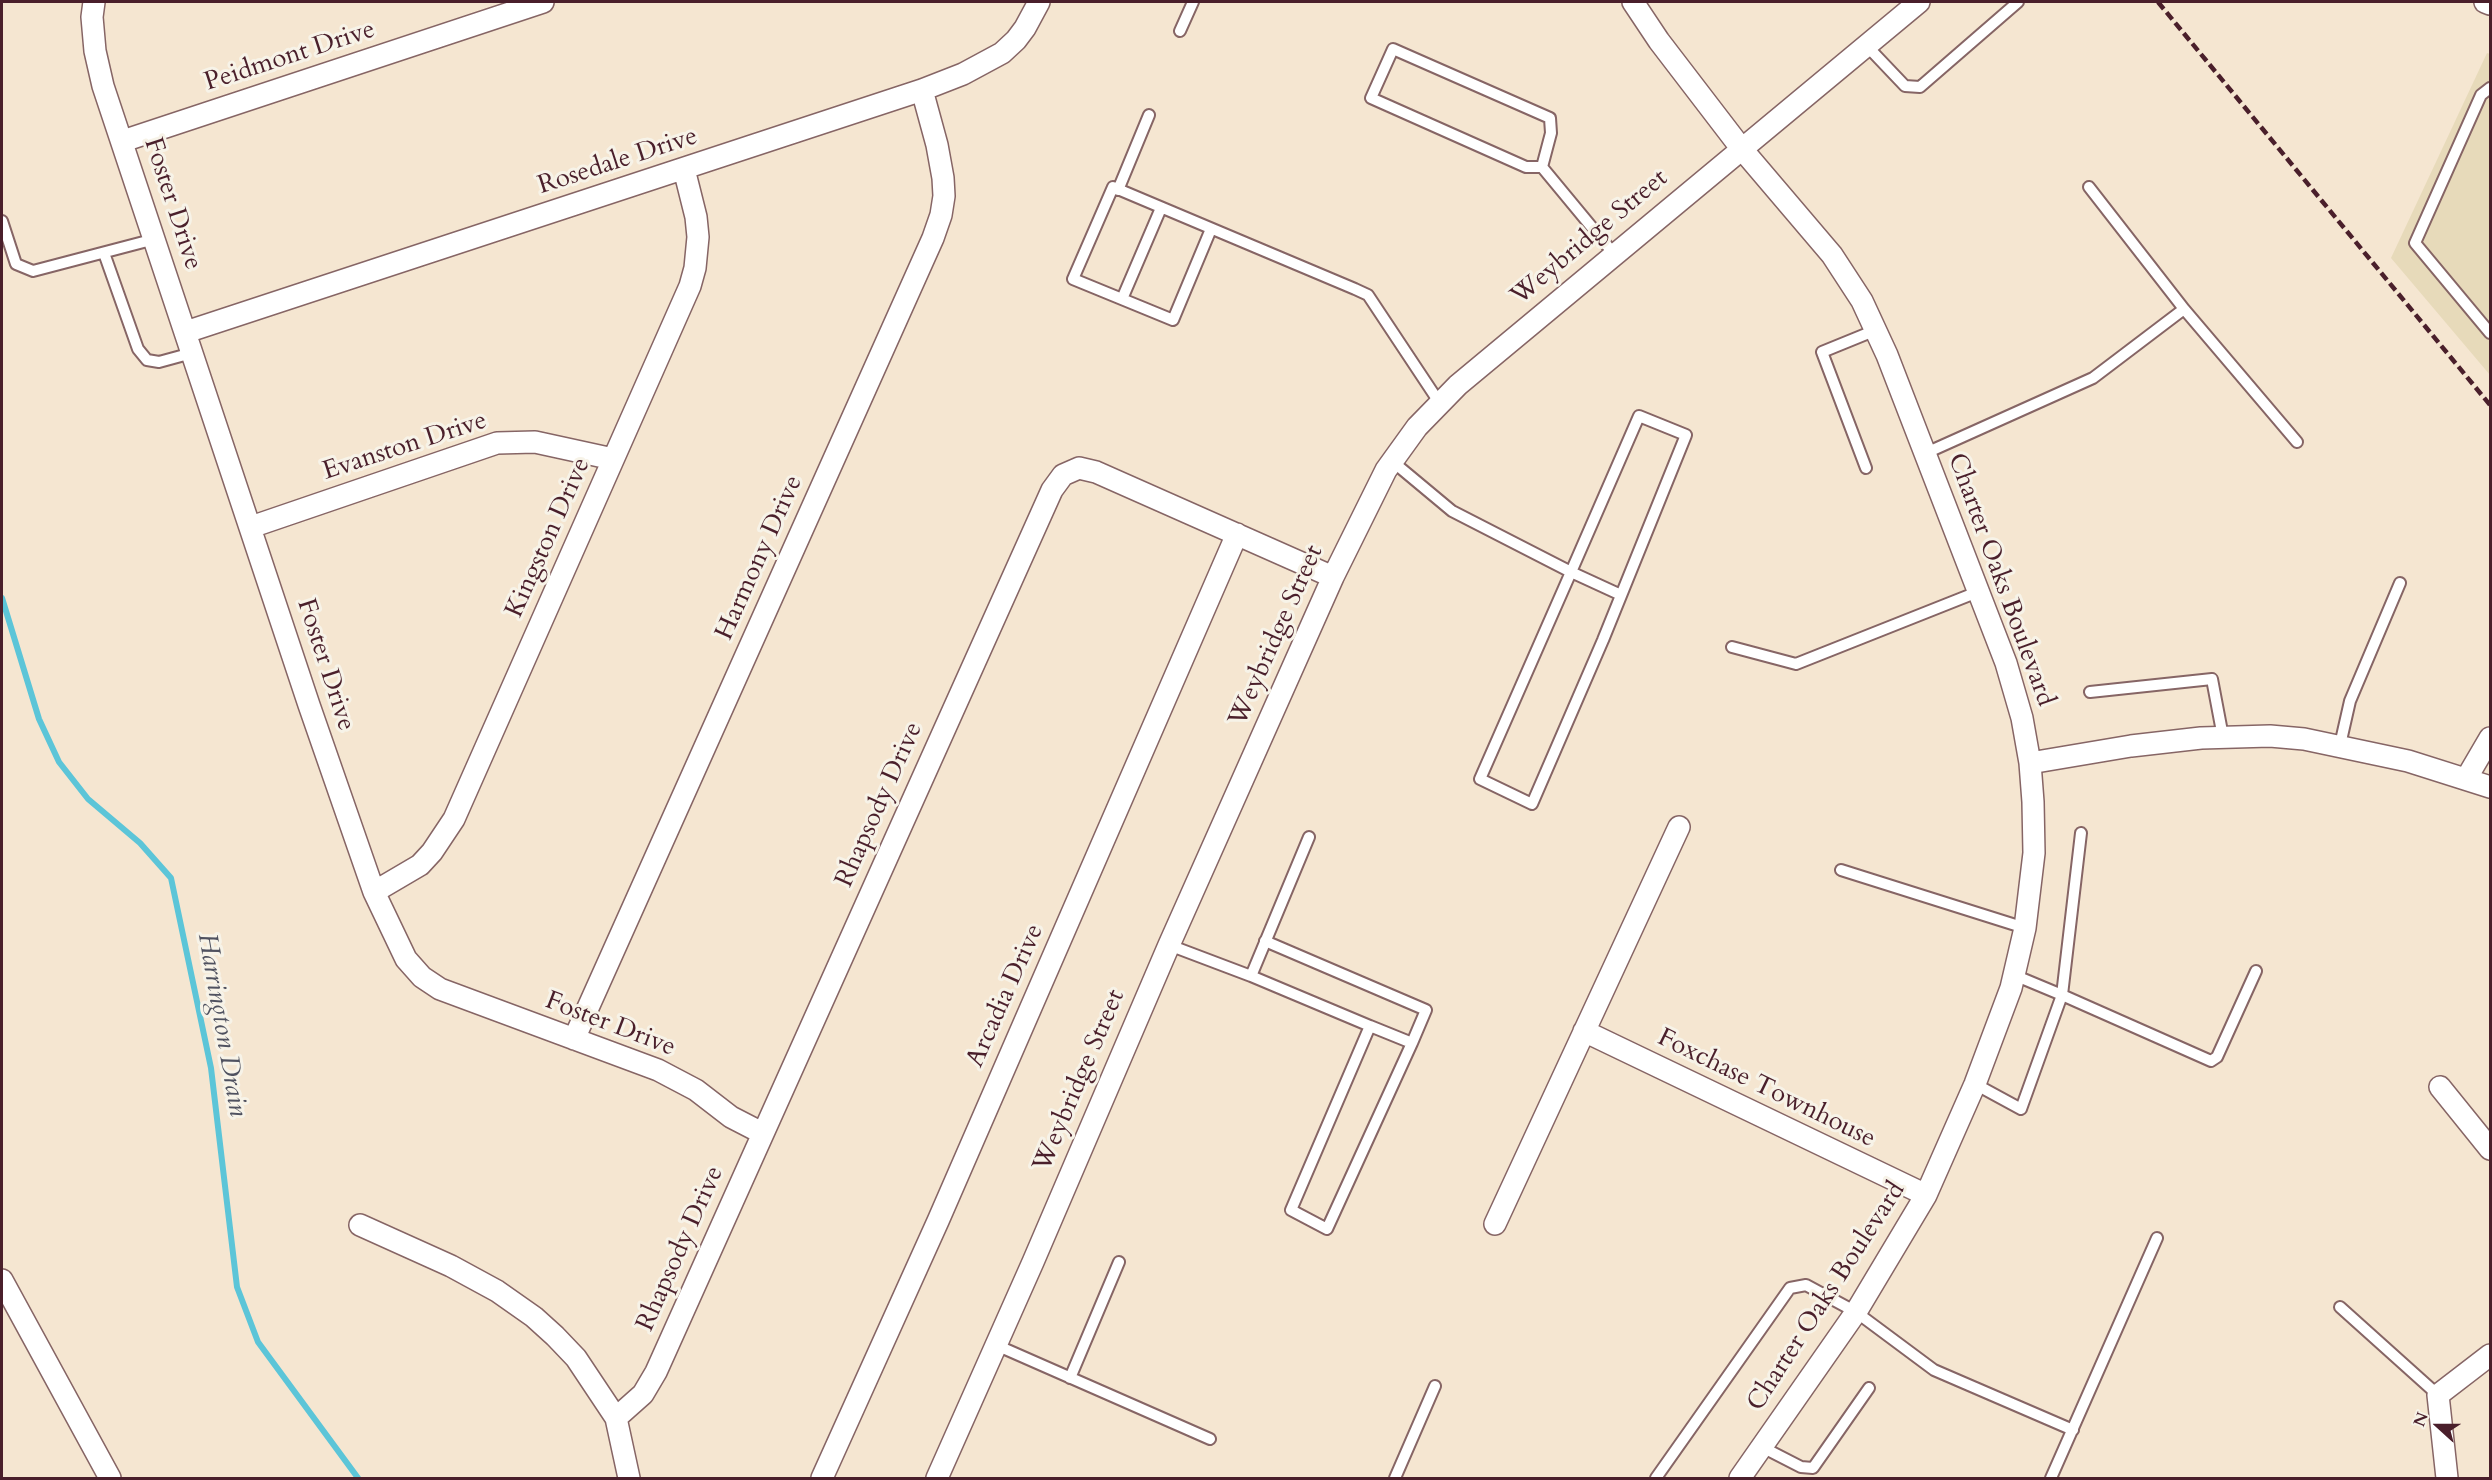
<!DOCTYPE html>
<style>
body{margin:0}
#map{position:relative;width:2492px;height:1480px;overflow:hidden;background:#f5e6d1;font-family:Cardo,serif}
canvas{display:block}
.frame{position:absolute;inset:0;border:3px solid #4a1f2b;pointer-events:none}
.north{position:absolute;left:2408px;top:1396px;width:60px;height:60px;-webkit-text-stroke:4px #f7f3e8;paint-order:stroke;rotate:291deg;font-size:16px;font-weight:700;line-height:24px;text-align:center;color:#4a1f2b}
.north::after{content:'';display:block;margin:auto;width:21px;height:27px;background:#4a1f2b;clip-path:polygon(50% 0,100% 100%,50% 72%,0 100%)}
</style>
<div id="map">
<canvas width="2492" height="1480"></canvas>
<div class="frame"></div>
<div class="north">N</div>
</div>
<script>
const ctx = document.querySelector('canvas').getContext('2d');
ctx.lineJoin = 'round';
function fillPath(path, color) {
  ctx.fillStyle = color;
  ctx.fill(path, 'evenodd');
}
function poly(rows) {
  const path = new Path2D();
  for (const r of rows) {
    path.moveTo(r[0], r[1]);
    for (let i = 2; i < r.length; i += 2) path.lineTo(r[i], r[i + 1]);
  }
  return path;
}
function strokePath(path, color, width, dash) {
  ctx.strokeStyle = color;
  ctx.lineWidth = width;
  ctx.lineCap = dash ? 'butt' : 'round';
  ctx.setLineDash(dash || []);
  ctx.stroke(path);
}
function drawText(font, color, halo, rows, align = 'center') {
  ctx.font = font + ' Cardo,serif';
  ctx.lineWidth = 6;
  ctx.setLineDash([]);
  ctx.textBaseline = 'middle';
  ctx.strokeStyle = halo;
  ctx.fillStyle = color;
  for (const [text, x, y, turn = 0] of rows) {
    ctx.save();
    ctx.translate(x, y);
    ctx.rotate((+turn || 0) * Math.PI / 180);
    ctx.textAlign = isNaN(turn) ? turn : align;
    if (halo) ctx.strokeText(text, 0, 0);
    ctx.fillText(text, 0, 0);
    ctx.restore();
  }
}
fillPath(poly([
 [2487,53,2490,54,2490,375,2391,258]
]), '#e7daba');
strokePath(poly([
 [2,598,39,719,59,762,88,799,140,843,171,878,211,1068,237,1287,258,1342,358,1478]
]), '#5cc5d8', 6);
const lane = poly([
 [1180,31,1193,2],
 [1866,45,1905,86,1920,87,2018,2],
 [2490,88,2481,95,2415,243,2490,333],
 [1542,167,1551,133,1550,118,1393,49,1371,98,1526,167,1542,167,1614,254],
 [1118,190,1149,115],
 [2,221,16,264,33,271,155,239],
 [1211,229,1173,320,1073,279,1113,187,1355,289,1368,295,1439,402],
 [104,253,138,349,147,360,159,362,192,353],
 [1122,299,1161,208],
 [2184,309,2297,442],
 [1926,453,2093,378,2184,309,2089,187],
 [1392,461,1452,511,1571,572,1639,416,1686,435,1603,640,1532,804,1480,779,1571,572,1621,595],
 [1866,468,1822,352,1876,330],
 [1732,647,1796,664,1980,591],
 [2090,692,2212,679,2223,737],
 [2340,745,2350,701,2400,583],
 [2081,833,2062,995,2211,1061,2217,1057,2256,971],
 [1841,870,2025,928],
 [1265,941,1426,1010,1412,1043],
 [1169,945,1251,976,1370,1026,1291,1210,1327,1229,1412,1043,1370,1026],
 [1251,976,1309,837],
 [1975,1084,2021,1109,2062,995,2014,975],
 [2340,1307,2438,1395],
 [996,1345,1210,1439],
 [1070,1378,1119,1262],
 [1762,1447,1801,1467,1813,1468,1869,1388],
 [1395,1478,1435,1386],
 [1656,1478,1790,1288,1806,1285,1856,1312,1934,1370,2073,1430],
 [2051,1478,2157,1238]
]);
const street = poly([
 [94,2,92,17,95,51,103,86,309,705,374,892,406,959,422,977,440,989,658,1070,696,1090,731,1117,762,1133],
 [1633,2,1659,41,1741,148,1832,255,1862,301,1887,355,2006,663,2022,718,2030,763,2033,802,2034,853,2025,928,2011,988,1975,1084,1926,1195,1856,1312,1740,1478],
 [2485,2,2490,4],
 [123,141,543,2],
 [186,332,922,90,963,74,1002,53,1016,40,1025,28,1039,2],
 [251,527,497,443,535,442,613,459],
 [2030,763,2131,746,2201,738,2270,736,2304,739,2408,761,2490,787],
 [2466,779,2490,738],
 [374,892,420,865,432,852,454,819,690,286,695,268,698,237,696,217,684,169],
 [1584,1031,1926,1195],
 [574,1039,933,238,941,215,944,196,943,178,937,145,922,90],
 [2440,1087,2490,1149],
 [1495,1224,1679,827],
 [360,1225,451,1266,497,1291,534,1317,555,1336,576,1358,616,1418,629,1478],
 [2,1280,110,1478],
 [616,1418,643,1394,656,1372,1052,490,1063,475,1079,468,1096,472,1333,577],
 [822,1478,938,1221,1237,534],
 [937,1478,1033,1262,1169,945,1333,577,1386,470,1417,427,1458,385,1919,2],
 [2447,1478,2438,1395,2490,1355]
]);
strokePath(lane, '#866565', 14);
strokePath(street, '#866565', 24);
strokePath(lane, '#fff', 10);
strokePath(street, '#fff', 21);
strokePath(poly([
 [2158,2,2490,405]
]), '#4a1f2b', 4.5, [9, 4.5]);
drawText('26px', '#4a1f2b', '#f7f3e8', [
 ["Peidmont Drive",290,57,-18],
 ["Rosedale Drive",618,162,-18],
 ["Foster Drive",172,204,72],
 ["Weybridge Street",1590,238,-40],
 ["Evanston Drive",405,447,-18],
 ["Kingston Drive",549,538,-66],
 ["Harmony Drive",760,558,-66],
 ["Charter Oaks Boulevard",2000,580,70],
 ["Weybridge Street",1277,636,-66],
 ["Foster Drive",325,665,72],
 ["Rhapsody Drive",880,805,-66],
 ["Arcadia Drive",1006,996,-66],
 ["Foster Drive",610,1025,21],
 ["Weybridge Street",1080,1081,-67],
 ["Foxchase Townhouse",1766,1089,26],
 ["Rhapsody Drive",681,1249,-66],
 ["Charter Oaks Boulevard",1827,1297,-57]
]);
drawText('italic 27px', '#4f515f', '#f7f3e8', [
 ["Harrington Drain",221,1025,80]
]);
</script>
